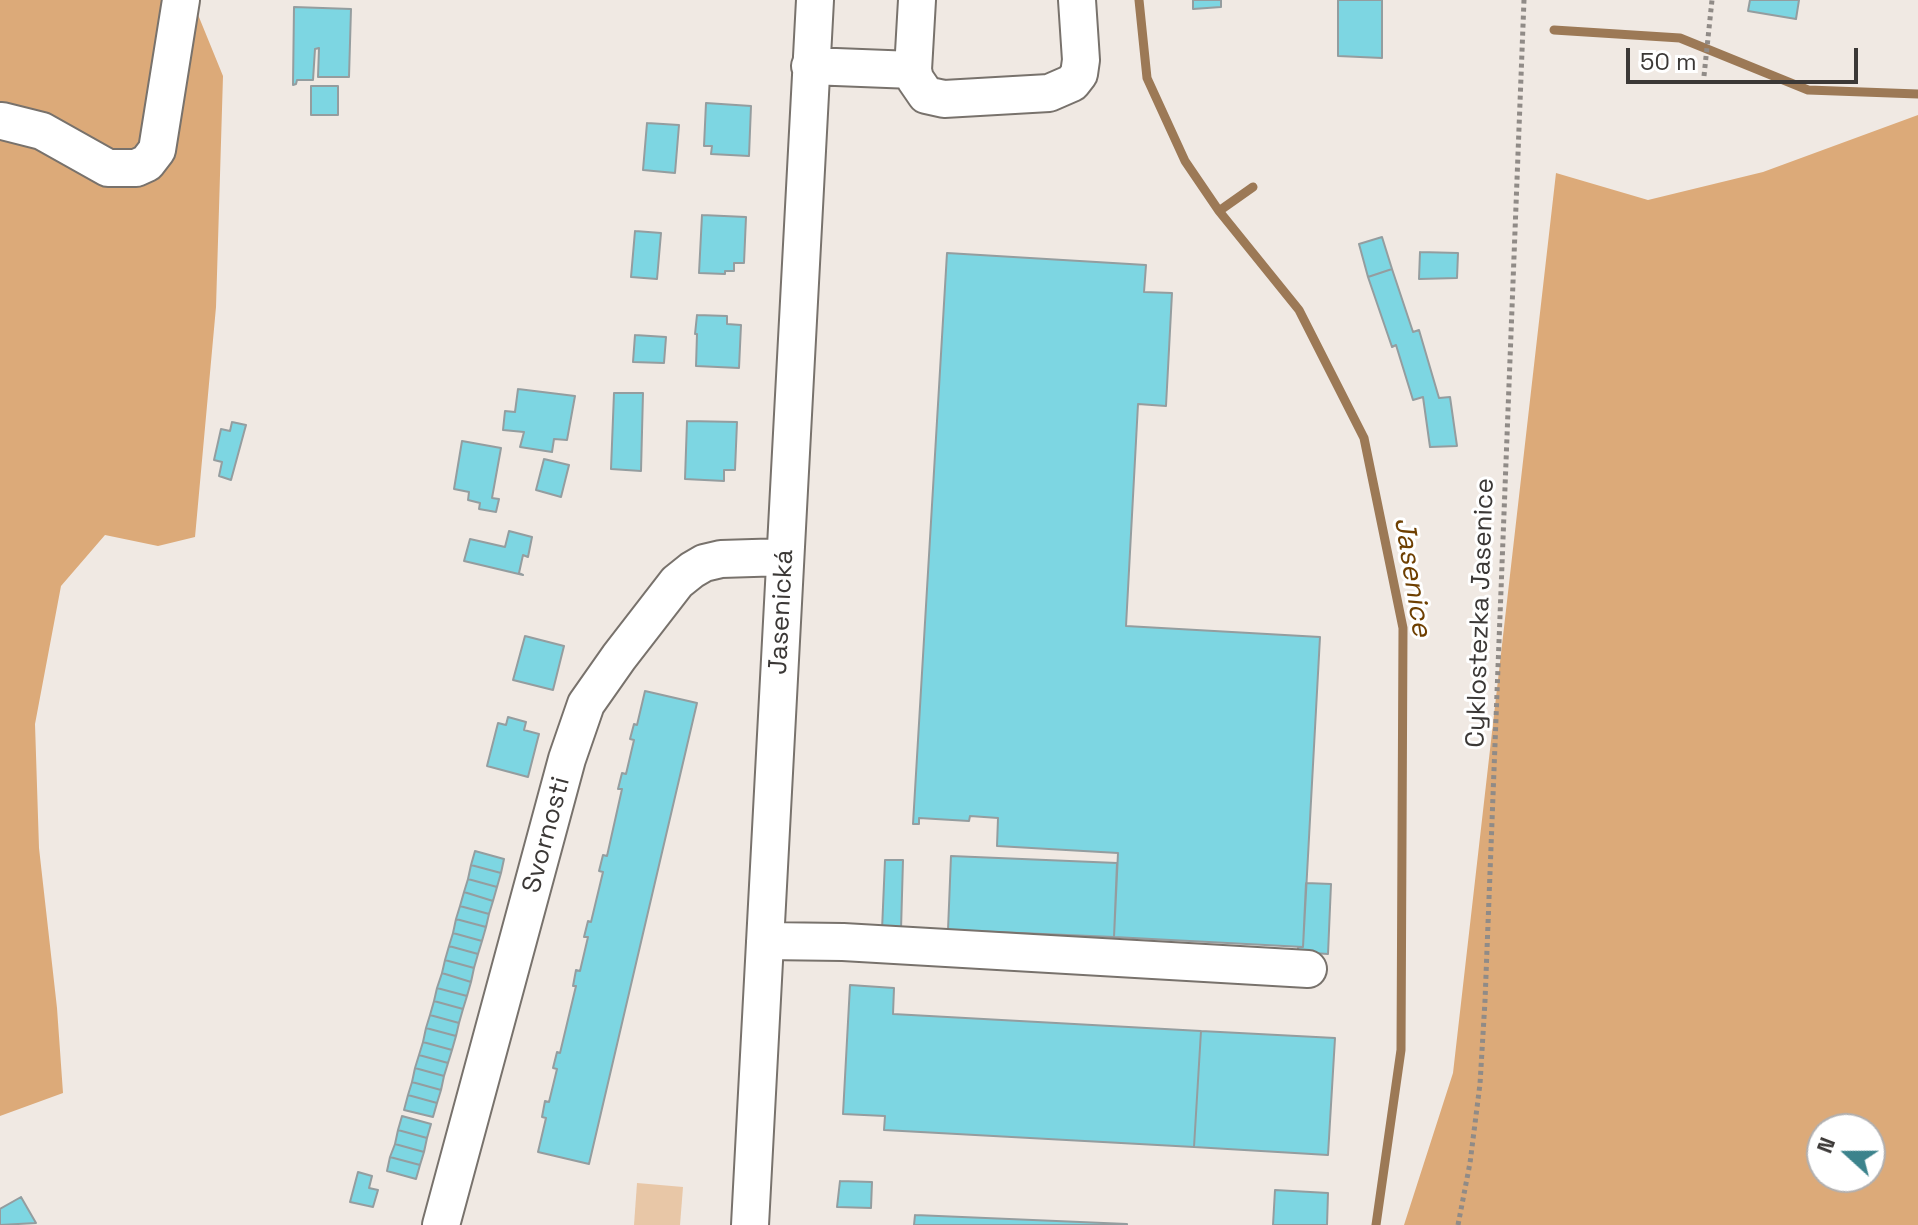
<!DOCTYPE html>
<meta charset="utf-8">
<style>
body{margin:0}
#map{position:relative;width:1918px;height:1225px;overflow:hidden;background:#f0e9e3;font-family:"Space Grotesk",sans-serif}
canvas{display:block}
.north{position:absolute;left:1806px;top:1113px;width:80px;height:80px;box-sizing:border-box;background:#fff;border:2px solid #b1afaf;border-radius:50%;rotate:291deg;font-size:22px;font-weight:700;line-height:32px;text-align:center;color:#3b3836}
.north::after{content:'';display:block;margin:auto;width:28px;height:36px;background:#3c838c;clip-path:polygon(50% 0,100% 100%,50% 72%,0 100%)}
.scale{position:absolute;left:1626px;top:48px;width:232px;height:36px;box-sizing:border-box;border:4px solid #3b3836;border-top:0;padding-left:10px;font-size:24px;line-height:28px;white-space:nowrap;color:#3b3836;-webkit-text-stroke:6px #fff;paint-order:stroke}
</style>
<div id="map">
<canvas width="1918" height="1225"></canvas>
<div class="north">N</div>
<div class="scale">50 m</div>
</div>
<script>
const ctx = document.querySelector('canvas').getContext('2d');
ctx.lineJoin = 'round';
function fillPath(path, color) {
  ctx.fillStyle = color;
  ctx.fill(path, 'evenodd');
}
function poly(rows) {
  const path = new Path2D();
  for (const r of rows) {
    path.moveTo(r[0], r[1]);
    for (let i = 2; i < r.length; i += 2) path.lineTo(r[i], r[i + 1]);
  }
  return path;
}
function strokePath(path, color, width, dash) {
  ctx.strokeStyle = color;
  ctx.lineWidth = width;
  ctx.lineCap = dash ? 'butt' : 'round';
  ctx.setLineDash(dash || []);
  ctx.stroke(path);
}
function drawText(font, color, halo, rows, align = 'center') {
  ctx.font = font + ' "Space Grotesk",sans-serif';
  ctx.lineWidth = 6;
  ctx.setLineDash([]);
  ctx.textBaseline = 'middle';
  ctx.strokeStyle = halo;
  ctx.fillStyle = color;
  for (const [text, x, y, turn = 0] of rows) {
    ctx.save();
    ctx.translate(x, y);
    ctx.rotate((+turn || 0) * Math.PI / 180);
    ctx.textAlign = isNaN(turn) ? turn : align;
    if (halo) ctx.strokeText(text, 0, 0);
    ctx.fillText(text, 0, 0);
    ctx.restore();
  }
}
fillPath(poly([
 [637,1183,683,1187,680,1225,634,1225]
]), '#e8c7a7');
fillPath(poly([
 [0,0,192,0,223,76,216,307,195,537,158,546,105,535,61,586,35,724,39,848,57,1008,63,1093,0,1116],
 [1918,115,1918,1225,1404,1225,1453,1073,1556,173,1648,200,1763,172],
 [1870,1129,1870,1177,1822,1177,1822,1129]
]), '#dcaa79');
strokePath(poly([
 [1139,0,1147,78,1185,161,1219,211,1299,310,1364,438,1403,628,1401,1050,1376,1225],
 [1554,30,1680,38,1808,90,1918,94],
 [1219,211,1253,187]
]), '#9c7956', 9);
const building = poly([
 [1193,0,1221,0,1221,7,1193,9,1193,0],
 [1338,0,1382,0,1382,58,1338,56,1338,0],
 [1750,0,1799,0,1796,19,1748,11,1750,0],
 [294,7,351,9,349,77,318,77,319,48,315,49,313,80,297,80,296,84,293,85,294,7],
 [311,86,338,86,338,115,311,115,311,86],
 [706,103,751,106,749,156,711,154,712,146,704,146,706,103],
 [647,123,679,125,675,173,643,170,647,123],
 [702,215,746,217,744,263,734,263,734,271,725,271,725,274,699,273,702,215],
 [635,231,661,233,657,279,631,277,635,231],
 [1382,237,1392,269,1368,277,1359,244,1382,237],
 [1420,252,1458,253,1457,278,1419,279,1420,252],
 [947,253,1146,265,1144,292,1172,293,1166,406,1138,404,1126,626,1320,637,1303,947,1114,937,1118,853,997,846,998,818,970,816,969,821,919,818,919,824,913,824,947,253],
 [1392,269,1413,332,1419,330,1439,398,1450,397,1457,446,1430,447,1423,397,1413,400,1396,345,1392,347,1368,277,1392,269],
 [697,315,727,316,727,324,741,325,739,368,696,366,697,334,695,334,697,315],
 [635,335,666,337,664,363,633,362,635,335],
 [518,389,575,396,567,440,554,439,552,452,520,447,524,432,503,430,505,411,515,412,518,389],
 [614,393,643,393,641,471,611,469,614,393],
 [687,421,737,422,735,470,724,470,724,481,685,479,687,421],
 [232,422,246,425,231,480,219,476,222,462,214,460,221,429,230,431,232,422],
 [462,441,501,448,492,498,499,499,496,512,479,509,480,503,468,500,469,492,454,489,462,441],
 [544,459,569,465,561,497,536,490,544,459],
 [509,531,532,537,528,557,523,555,519,573,523,575,464,561,470,539,505,547,509,531],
 [525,636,564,646,553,690,513,680,525,636],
 [645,691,697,703,589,1164,538,1152,546,1118,542,1117,545,1101,549,1102,557,1069,553,1068,557,1052,560,1053,576,986,573,986,576,970,580,971,588,937,584,937,588,921,591,922,603,872,599,871,603,855,607,856,622,789,618,789,622,773,626,774,634,740,630,739,634,724,637,725,645,691],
 [508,717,526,722,524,730,539,734,528,777,487,766,498,723,506,725,508,717],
 [475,851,504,859,501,873,471,865,475,851],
 [951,856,1117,863,1114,937,948,930,951,856],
 [885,860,903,860,901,930,882,930,885,860],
 [471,865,501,873,497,887,468,879,471,865],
 [468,879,497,887,493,901,464,892,468,879],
 [1306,883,1331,884,1328,954,1298,952,1298,947,1303,947,1306,883],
 [464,892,493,901,489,914,460,906,464,892],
 [460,906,489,914,486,927,456,919,460,906],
 [456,919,486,927,482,941,453,933,456,919],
 [453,933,482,941,478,954,449,946,453,933],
 [449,946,478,954,474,968,445,960,449,946],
 [445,960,474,968,471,982,442,973,445,960],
 [442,973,471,982,467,996,437,988,442,973],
 [850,985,894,988,893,1014,1201,1031,1194,1147,884,1130,885,1116,843,1114,850,985],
 [437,988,467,996,463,1009,434,1001,437,988],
 [434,1001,463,1009,459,1023,430,1015,434,1001],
 [430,1015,459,1023,456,1036,426,1028,430,1015],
 [426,1028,456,1036,452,1050,423,1042,426,1028],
 [1201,1031,1335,1038,1328,1155,1194,1147,1201,1031],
 [423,1042,452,1050,448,1063,419,1055,423,1042],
 [419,1055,448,1063,444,1076,415,1068,419,1055],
 [415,1068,444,1076,441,1090,412,1082,415,1068],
 [412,1082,441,1090,437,1103,408,1095,412,1082],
 [408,1095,437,1103,433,1117,404,1110,408,1095],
 [402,1116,431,1124,427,1138,398,1130,402,1116],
 [398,1130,427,1138,424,1152,395,1144,398,1130],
 [395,1144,424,1152,420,1165,390,1157,395,1144],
 [390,1157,420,1165,416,1179,387,1171,390,1157],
 [358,1172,372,1176,369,1188,378,1190,373,1207,350,1202,358,1172],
 [840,1181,872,1182,871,1208,837,1207,840,1181],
 [1275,1190,1328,1193,1327,1225,1273,1225,1275,1190],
 [21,1197,36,1223,0,1225,0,1209,21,1197],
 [915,1215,1127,1224,1127,1225,914,1225,915,1215]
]);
fillPath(building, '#7dd6e2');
strokePath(building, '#949d9f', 2);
const minor = poly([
 [917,0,913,70,915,79,926,95,944,99,1049,93,1072,83,1079,74,1081,60,1077,0],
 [810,66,913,70],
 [2,121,42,131,108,168,136,168,147,163,157,150,181,0],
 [765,941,843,942,1308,969],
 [441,1225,567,759,586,704,619,657,677,582,692,570,704,563,721,559,785,557],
 [750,1225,815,0]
]);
strokePath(minor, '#78726c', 40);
strokePath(poly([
 [1704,76,1712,0],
 [1458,1225,1470,1163,1480,1084,1485,1001,1524,0]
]), '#908b87', 5, [4, 4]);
strokePath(minor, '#fff', 36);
drawText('26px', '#3b3836', '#fff', [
 ["Jasenická",782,612,-87],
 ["Cyklostezka Jasenice",1481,613,-88],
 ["Svornosti",547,835,-75]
]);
drawText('italic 28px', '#6e3f00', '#fff', [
 ["Jasenice",1412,577,81]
]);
</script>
